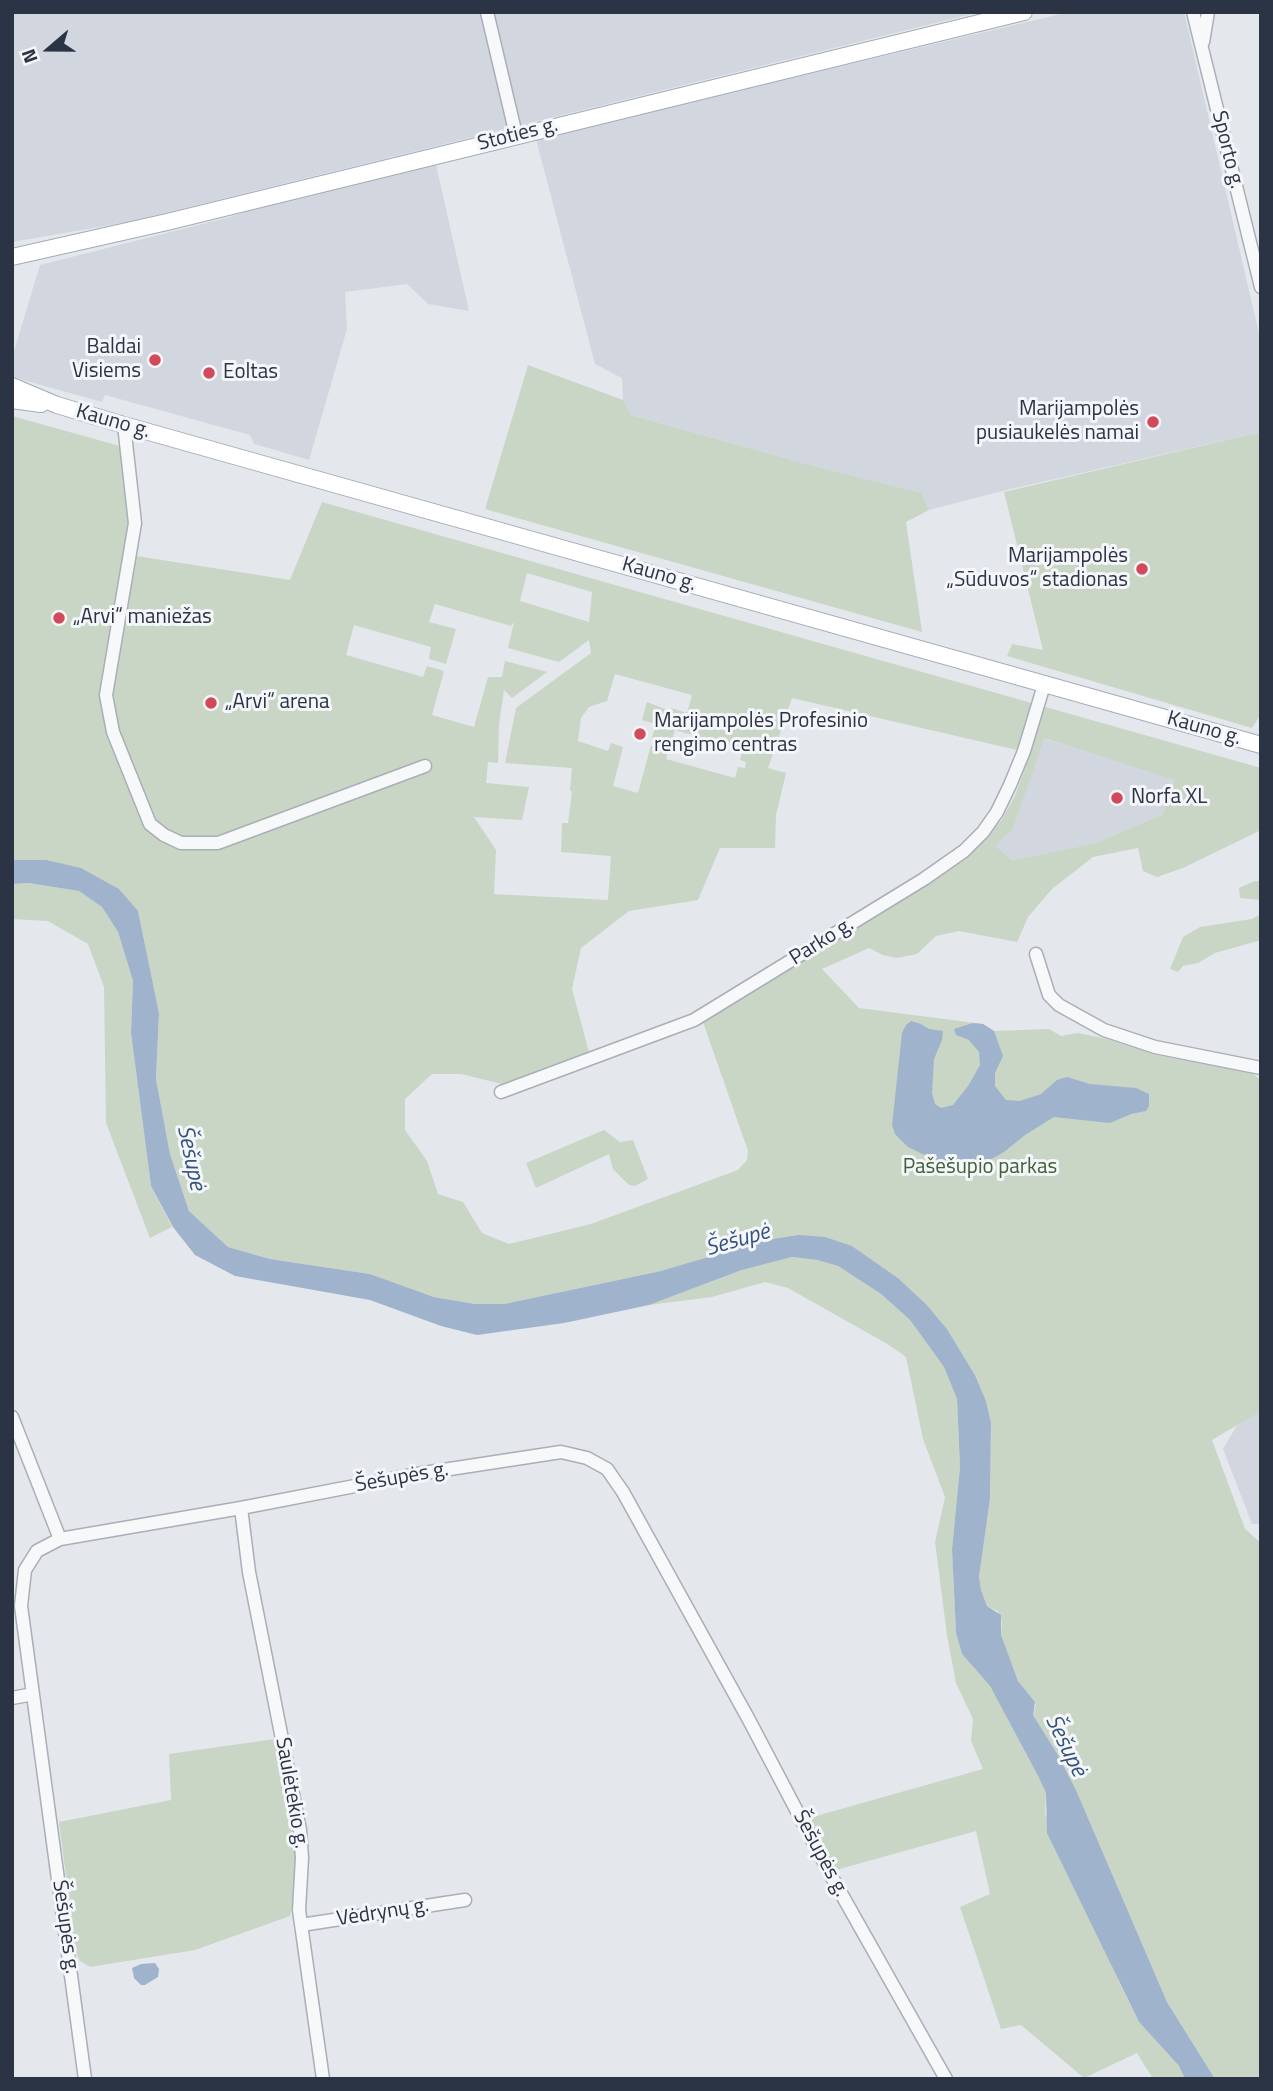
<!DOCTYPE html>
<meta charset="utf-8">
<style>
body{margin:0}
#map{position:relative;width:1273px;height:2091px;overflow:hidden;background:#e4e7ec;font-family:"Titillium Web",sans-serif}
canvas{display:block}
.frame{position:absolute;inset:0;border:14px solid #2b3445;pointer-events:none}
.north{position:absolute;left:14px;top:14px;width:70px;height:70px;-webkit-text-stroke:5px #f4f6f9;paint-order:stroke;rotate:250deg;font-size:19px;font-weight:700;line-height:28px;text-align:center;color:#2b3445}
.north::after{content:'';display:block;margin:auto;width:24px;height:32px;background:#2b3445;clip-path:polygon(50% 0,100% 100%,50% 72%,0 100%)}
</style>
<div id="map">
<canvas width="1273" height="2091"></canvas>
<div class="frame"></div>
<div class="north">N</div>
</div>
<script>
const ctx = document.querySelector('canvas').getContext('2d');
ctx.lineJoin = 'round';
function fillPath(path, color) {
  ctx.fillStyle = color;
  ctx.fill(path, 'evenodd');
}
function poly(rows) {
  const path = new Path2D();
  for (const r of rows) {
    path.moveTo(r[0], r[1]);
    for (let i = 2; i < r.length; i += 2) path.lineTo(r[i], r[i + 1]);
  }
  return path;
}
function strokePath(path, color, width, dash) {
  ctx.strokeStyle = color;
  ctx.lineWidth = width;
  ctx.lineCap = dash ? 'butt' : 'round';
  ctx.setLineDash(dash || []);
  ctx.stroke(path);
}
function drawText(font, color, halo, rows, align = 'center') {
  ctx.font = font + ' "Titillium Web",sans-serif';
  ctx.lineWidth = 6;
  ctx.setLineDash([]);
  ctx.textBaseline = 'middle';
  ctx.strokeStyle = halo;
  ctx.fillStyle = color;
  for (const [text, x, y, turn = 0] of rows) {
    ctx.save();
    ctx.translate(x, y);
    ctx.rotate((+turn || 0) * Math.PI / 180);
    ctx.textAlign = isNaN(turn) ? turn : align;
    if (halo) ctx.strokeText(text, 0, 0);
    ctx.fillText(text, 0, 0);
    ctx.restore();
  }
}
fillPath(poly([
 [12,12,980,12,128,222,12,242],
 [1069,12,1184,12,1261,342,1261,432,998,492,929,510,922,493,810,465,631,415,623,400,622,378,595,364,536,139],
 [434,156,469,311,428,304,407,284,345,292,347,329,309,460,258,445,254,444,250,435,105,395,102,402,12,377,12,358,40,265,230,217,354,176],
 [1043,738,1176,779,1163,814,1096,843,1012,860,994,846,1013,829],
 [1261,1411,1261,1524,1252,1524,1223,1449,1239,1422]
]), '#d2d6de');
fillPath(poly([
 [528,365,623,400,631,415,810,465,922,493,929,510,906,522,922,632,485,509],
 [12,416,127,448,130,555,290,580,322,502,1261,768,1261,830,1183,868,1157,877,1143,871,1138,848,1093,857,1052,889,1028,917,1017,942,959,931,936,936,917,954,896,958,883,955,869,948,822,969,859,1008,983,1024,994,1031,1049,1029,1061,1036,1078,1033,1103,1038,1156,1055,1252,1073,1261,1080,1261,1411,1212,1440,1245,1529,1261,1543,1261,2079,1215,2079,1167,2002,1076,1790,1058,1755,1033,1715,1036,1704,1018,1681,1006,1650,1001,1635,1002,1622,998,1611,987,1606,981,1590,979,1577,990,1499,991,1423,986,1401,975,1375,947,1329,926,1304,898,1278,852,1246,661,1271,504,1304,475,1304,434,1297,370,1274,270,1259,228,1247,189,1211,170,1154,156,1079,159,1013,138,911,46,860,12,860],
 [527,573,592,592,589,622,520,601],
 [435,604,511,626,514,622,508,648,559,662,589,640,591,653,516,708,505,763,572,768,570,790,572,792,568,823,562,823,561,852,611,856,608,900,494,894,496,850,474,817,522,820,529,787,486,783,488,762,498,763,499,724,504,690,512,698,547,672,505,661,502,677,488,677,474,727,432,715,444,671,427,666,423,677,346,655,354,625,431,647,429,659,446,664,456,629,429,622],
 [615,674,692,695,687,713,671,708,670,711,647,702,642,720,656,724,652,738,671,743,675,730,743,749,740,760,746,762,745,768,738,767,735,778,666,759,669,750,651,745,638,793,613,786,623,747,611,743,608,751,578,741,581,718,589,707,607,701],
 [792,698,1030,753,1015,796,1001,821,966,859,703,1022,748,1151,747,1160,738,1170,591,1224,509,1244,482,1233,463,1202,438,1194,427,1161,405,1130,405,1099,432,1074,461,1074,502,1084,589,1052,572,989,581,948,629,911,698,900,720,848,775,848,776,815,786,773,768,768],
 [1044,738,1175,780,1163,814,1096,843,1012,860,995,846,1013,829],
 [1261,432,1261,714,1252,728,1007,656,1012,644,1043,650,1004,492],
 [1255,881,1261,881,1261,900,1240,898,1239,888],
 [28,883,79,891,102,907,118,932,133,981,131,1033,151,1186,172,1227,150,1238,106,1123,104,987,88,944,48,921,12,919,12,884],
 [1261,914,1261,940,1215,953,1198,963,1183,966,1178,972,1170,969,1183,937,1200,927,1252,919],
 [604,1130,620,1142,633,1140,648,1179,635,1186,629,1185,613,1169,609,1154,536,1188,526,1163],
 [792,1257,817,1260,838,1266,881,1294,910,1320,944,1367,957,1399,960,1467,952,1549,956,1633,962,1654,990,1686,1038,1776,1046,1793,1045,1814,1121,1986,1139,2022,1179,2066,1185,2079,1153,2079,1137,2053,1084,2078,1021,2025,1001,2029,960,1907,990,1894,976,1831,829,1872,802,1820,983,1769,971,1741,973,1719,956,1683,947,1635,935,1542,945,1497,923,1439,906,1357,889,1345,788,1288,765,1282,712,1297,649,1305,742,1270],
 [282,1738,305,1850,290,1916,195,1950,90,1967,80,1961,76,1953,59,1822,171,1800,169,1754]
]), '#c9d6c5');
fillPath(poly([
 [12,860,46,860,81,868,119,889,138,911,159,1013,156,1079,170,1154,189,1211,228,1247,270,1259,370,1274,434,1297,475,1304,504,1304,661,1271,766,1240,799,1235,825,1237,852,1246,898,1278,926,1304,947,1329,975,1375,986,1401,991,1423,990,1499,979,1577,981,1590,987,1606,1001,1615,1001,1635,1018,1681,1035,1702,1033,1715,1058,1755,1076,1790,1167,2002,1215,2079,1185,2079,1179,2066,1139,2022,1047,1833,1046,1793,1038,1776,990,1686,962,1654,956,1633,952,1549,960,1467,957,1399,944,1367,910,1320,881,1294,838,1266,817,1260,792,1257,742,1270,649,1305,564,1323,477,1335,441,1326,370,1300,235,1276,195,1255,173,1227,151,1186,131,1033,133,981,118,932,102,907,79,891,28,883,12,884],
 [911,1021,921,1024,929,1029,943,1031,942,1040,934,1059,932,1093,935,1104,941,1108,953,1105,968,1086,980,1065,979,1052,969,1040,956,1035,954,1029,973,1023,983,1024,994,1031,1003,1056,995,1073,995,1086,1006,1100,1020,1101,1041,1094,1057,1080,1067,1077,1090,1084,1136,1088,1149,1094,1149,1106,1146,1111,1131,1114,1110,1123,1054,1117,1025,1135,1004,1152,981,1165,965,1167,943,1164,908,1147,895,1134,892,1125,902,1033,906,1025],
 [155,1963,159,1969,158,1977,145,1985,141,1985,134,1978,132,1968,141,1964]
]), '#9fb4cc');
const minor = poly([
 [487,12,516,135],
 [1193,12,1261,287],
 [1203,42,1208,12],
 [124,425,135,523,106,695,113,732,150,824,164,835,181,843,218,843,425,766],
 [1036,954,1049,995,1059,1005,1104,1030,1155,1047,1261,1068],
 [501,1092,694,1020,924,879,964,851,983,832,997,812,1010,785,1024,751,1044,685],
 [12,1417,60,1539],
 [241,1508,249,1572,300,1830,302,1858,299,1910,323,2079],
 [12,1698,33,1694],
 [301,1925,465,1900],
 [85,2079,21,1606,25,1570,37,1551,60,1539,241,1508,417,1474,561,1452,587,1458,607,1469,623,1492,749,1720,829,1872,946,2079]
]);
const major = poly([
 [12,257,167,222,1024,12],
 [12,386,57,405,124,425,1261,745],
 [12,400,41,404]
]);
strokePath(minor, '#a9aeb7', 15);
strokePath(major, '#a3abb8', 18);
strokePath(minor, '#f7f8fa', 12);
strokePath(major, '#fff', 16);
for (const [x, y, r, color] of [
 [155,360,7,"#d1495b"],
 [209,373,7,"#d1495b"],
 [1153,422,7,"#d1495b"],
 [1142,569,7,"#d1495b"],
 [59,618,7,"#d1495b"],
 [211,703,7,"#d1495b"],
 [640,734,7,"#d1495b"],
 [1117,798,7,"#d1495b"]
]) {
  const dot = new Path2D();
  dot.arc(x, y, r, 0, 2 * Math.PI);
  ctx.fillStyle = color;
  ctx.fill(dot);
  strokePath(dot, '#f4f6f9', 2.5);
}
drawText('21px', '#2b3445', '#f4f6f9', [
 ["Stoties g.",518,135,-14],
 ["Sporto g.",1227,150,76],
 ["Kauno g.",113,422,16],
 ["Kauno g.",659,575,16],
 ["Kauno g.",1204,729,16],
 ["Parko g.",822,942,-32],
 ["Šešupės g.",402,1478,-10],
 ["Saulėtekio g.",291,1793,80],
 ["Šešupės g.",820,1854,62],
 ["Vėdrynų g.",383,1913,-9],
 ["Šešupės g.",65,1927,82]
]);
drawText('21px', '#2b3445', '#f4f6f9', [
 ["Baldai",141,348,"right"],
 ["Visiems",141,372,"right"],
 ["Eoltas",223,373],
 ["Marijampolės",1139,410,"right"],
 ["pusiaukelės namai",1139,434,"right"],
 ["Marijampolės",1128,557,"right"],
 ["„Sūduvos“ stadionas",1128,581,"right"],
 ["„Arvi“ maniežas",73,618],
 ["„Arvi“ arena",225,703],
 ["Marijampolės Profesinio",654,722],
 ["rengimo centras",654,746],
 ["Norfa XL",1131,798]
], 'left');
drawText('21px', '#3f6138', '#f4f6f9', [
 ["Pašešupio parkas",980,1168]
]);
drawText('italic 23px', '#34527a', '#f4f6f9', [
 ["Šešupė",190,1158,78],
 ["Šešupė",738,1241,-16],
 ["Šešupė",1065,1746,64]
]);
</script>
